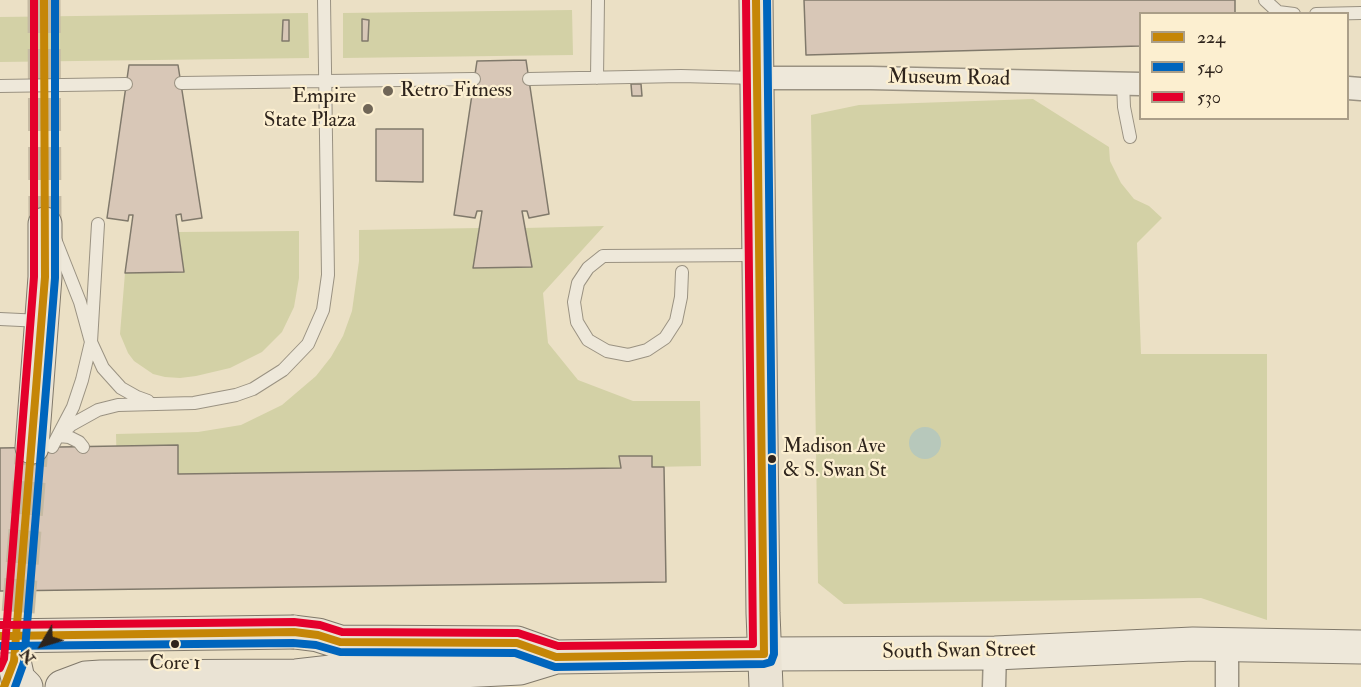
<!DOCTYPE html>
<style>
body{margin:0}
#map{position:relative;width:1361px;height:687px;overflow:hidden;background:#ebe0c5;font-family:"IM FELL Double Pica",serif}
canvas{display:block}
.legend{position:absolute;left:1139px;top:12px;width:210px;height:108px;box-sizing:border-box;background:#fcefd0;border:2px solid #aa9e88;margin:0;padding:8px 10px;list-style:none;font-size:18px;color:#2e241c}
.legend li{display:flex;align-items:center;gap:12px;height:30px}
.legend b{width:30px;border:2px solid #aa9e88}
.north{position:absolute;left:12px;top:615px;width:60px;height:60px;-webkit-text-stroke:4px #fcefd0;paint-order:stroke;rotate:232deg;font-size:16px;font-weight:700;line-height:24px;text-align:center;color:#2e241c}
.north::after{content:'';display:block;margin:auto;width:21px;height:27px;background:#2e241c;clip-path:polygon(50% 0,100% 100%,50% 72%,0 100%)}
</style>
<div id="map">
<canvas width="1361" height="687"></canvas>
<ul class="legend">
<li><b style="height:8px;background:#c58607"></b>224</li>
<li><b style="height:8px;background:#0065bd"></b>540</li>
<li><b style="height:8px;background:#e4002b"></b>530</li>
</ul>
<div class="north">N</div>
</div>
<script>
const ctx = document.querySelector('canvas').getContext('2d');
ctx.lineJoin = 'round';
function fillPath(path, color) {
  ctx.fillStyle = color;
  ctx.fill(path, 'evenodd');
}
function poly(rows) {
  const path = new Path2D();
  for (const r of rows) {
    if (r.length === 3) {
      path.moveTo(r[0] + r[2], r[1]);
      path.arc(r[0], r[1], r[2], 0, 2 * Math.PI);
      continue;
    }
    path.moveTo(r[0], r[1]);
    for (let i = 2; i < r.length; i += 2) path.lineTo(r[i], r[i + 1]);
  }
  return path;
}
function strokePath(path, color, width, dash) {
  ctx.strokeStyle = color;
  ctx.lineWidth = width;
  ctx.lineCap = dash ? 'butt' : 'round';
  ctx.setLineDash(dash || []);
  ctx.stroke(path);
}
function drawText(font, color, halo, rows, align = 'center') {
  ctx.font = font + ' "IM FELL Double Pica",serif';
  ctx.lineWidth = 4.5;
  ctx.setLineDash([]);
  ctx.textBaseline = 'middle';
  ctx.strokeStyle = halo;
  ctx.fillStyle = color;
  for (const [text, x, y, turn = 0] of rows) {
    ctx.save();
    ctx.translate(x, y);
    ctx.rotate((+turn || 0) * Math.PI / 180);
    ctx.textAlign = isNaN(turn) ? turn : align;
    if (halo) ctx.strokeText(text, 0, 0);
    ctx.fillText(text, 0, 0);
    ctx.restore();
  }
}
fillPath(poly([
 [572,10,573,55,343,58,343,13],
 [308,13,309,58,0,62,0,17],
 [1033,99,1109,147,1110,161,1121,183,1134,199,1149,206,1162,218,1137,243,1141,354,1267,354,1267,620,1201,598,844,604,818,583,811,115,859,105],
 [604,226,543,293,548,343,578,380,633,401,700,401,701,466,652,467,652,456,620,457,621,468,117,475,116,434,198,432,241,425,282,405,316,376,331,357,343,336,352,311,359,261,359,230,479,228,473,268,532,267,525,228],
 [299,231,299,278,294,307,282,332,262,352,230,368,196,376,180,378,165,377,153,374,134,361,128,353,120,334,125,273,184,272,179,232]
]), '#d3d1a6');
fillPath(poly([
 [925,443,16]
]), '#b7c8bb');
const building = poly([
 [804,0,1235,0,1235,14,1140,14,1140,46,806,55,804,0],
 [362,19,369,20,368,41,362,41,362,19],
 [283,20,289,20,289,41,282,41,283,20],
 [526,60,549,214,529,218,527,211,522,211,532,267,473,268,482,211,477,211,475,218,454,215,477,61,526,60],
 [129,65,178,65,202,218,182,221,181,214,176,215,184,272,125,273,133,215,129,215,128,221,107,218,129,65],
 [631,84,641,84,642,96,632,96,631,84],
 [376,129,423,129,423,182,376,181,376,129],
 [178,445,178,474,621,468,619,456,652,456,652,467,664,467,666,582,0,591,0,448,178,445]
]);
fillPath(building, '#d8c7b7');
strokePath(building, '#80796b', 1.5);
strokePath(poly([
 [44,0,45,224],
 [14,661,32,447]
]), '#c5baa3', 33, [33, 16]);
const lane = poly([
 [1265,0,1278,12,1294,14],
 [1316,14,1361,13],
 [597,78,598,0],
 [529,79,681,76,756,78],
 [181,83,474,79],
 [1123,83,1124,107,1130,137],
 [0,86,126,84],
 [55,239,80,302,91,342,103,368,121,388,137,397,148,401],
 [682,272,681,297,676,321,665,338,647,350,628,355,607,351,588,340,577,322,574,302,578,283,588,268,603,256,757,255],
 [0,319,41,321],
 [59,436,71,425,98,410,118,405,194,403,236,395,253,389,283,370,308,344,323,310,328,275,324,0],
 [59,436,69,437,79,442,83,447],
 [52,447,73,407,82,380,91,342,98,224]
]);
const street = poly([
 [757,78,871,78,1140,84],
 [1348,88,1361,89],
 [1227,645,1227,687],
 [994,687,995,653]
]);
const secondary = poly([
 [764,654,995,653,1193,644,1361,647]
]);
const primary = poly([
 [756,0,763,613,766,687],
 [32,447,45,277,45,224],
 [294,632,318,635,340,642,517,643,556,657],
 [14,661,18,679,26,687],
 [62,687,86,678,101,677,296,676,340,671,400,674,520,668,556,657,764,654]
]);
strokePath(lane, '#9a9282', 14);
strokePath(street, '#9a9282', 25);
strokePath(secondary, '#80796b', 35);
strokePath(primary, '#80796b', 35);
strokePath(lane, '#eee8da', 12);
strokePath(street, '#eee8da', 22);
strokePath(secondary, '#eee8da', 33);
strokePath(primary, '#eae3d4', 33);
const primaryBridge = poly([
 [0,636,294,632]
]);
strokePath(primaryBridge, '#80796b', 35, []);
strokePath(primaryBridge, '#eae3d4', 33);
strokePath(poly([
 [0,636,294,632,318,635,340,642,517,643,556,657,764,654,756,0],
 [4,687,14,661,45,277,44,0]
]), '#c58607', 8);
strokePath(poly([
 [0,646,293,643,316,645,340,652,515,653,555,667,764,664,771,662,774,654,767,0],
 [15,687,24,662,55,278,55,0]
]), '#0065bd', 8);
strokePath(poly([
 [0,625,294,622,320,625,342,632,518,633,558,646,753,644,746,0],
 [0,668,4,659,34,277,34,0]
]), '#e4002b', 8);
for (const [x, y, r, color] of [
 [388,91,6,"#706657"],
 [368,109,6,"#706657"],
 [772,459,5,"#2e241c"],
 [175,644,5,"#2e241c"]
]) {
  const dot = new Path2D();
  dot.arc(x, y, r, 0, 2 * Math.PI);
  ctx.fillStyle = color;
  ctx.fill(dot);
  strokePath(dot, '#fcefd0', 2);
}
drawText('20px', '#2e241c', '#fcefd0', [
 ["Madison Ave",783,448],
 ["& S. Swan St",783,472],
 ["Core 1",175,665,"center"]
], 'left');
drawText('21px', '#2e241c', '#fcefd0', [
 ["Museum Road",949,79,1],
 ["South Swan Street",959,652,-1]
]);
drawText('21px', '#2e241c', '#fcefd0', [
 ["Retro Fitness",400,91],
 ["Empire",356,97,"right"],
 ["State Plaza",356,121,"right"]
], 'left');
</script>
